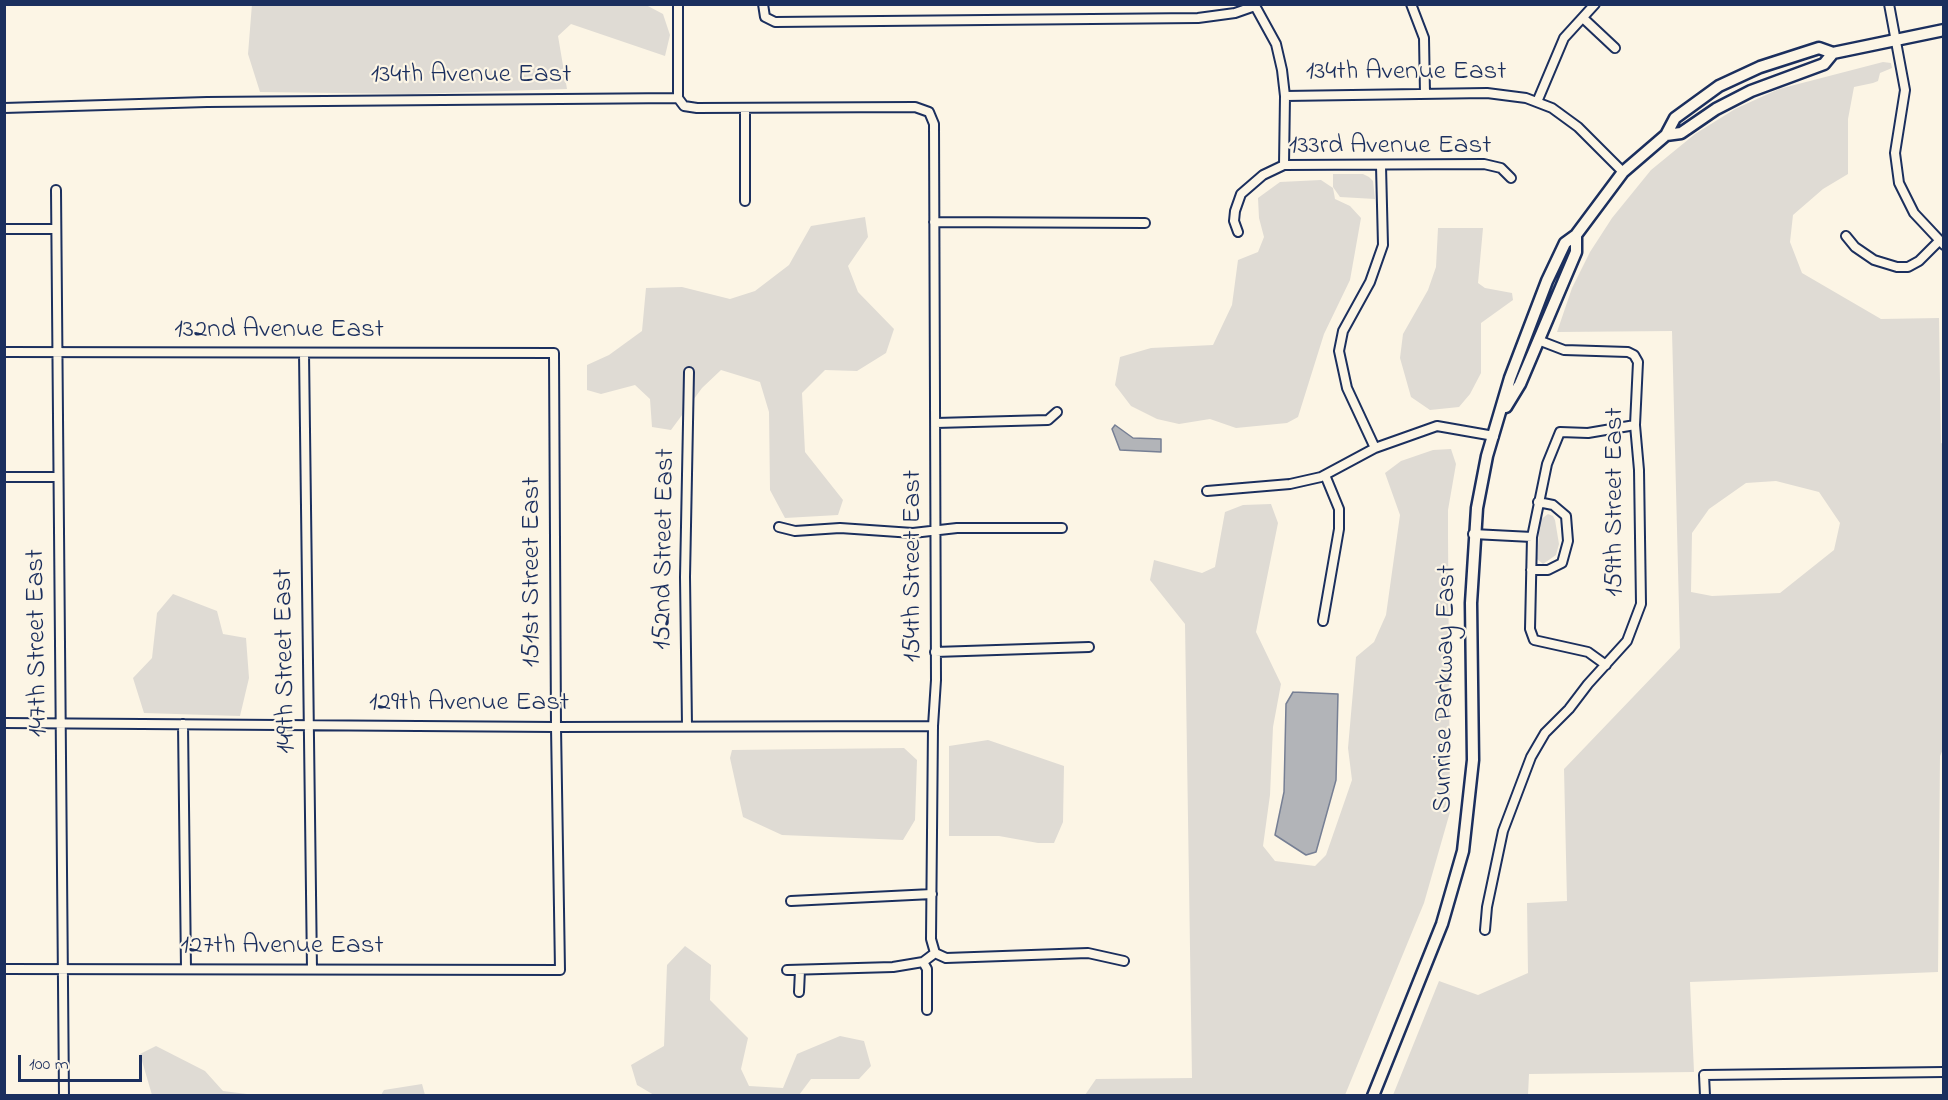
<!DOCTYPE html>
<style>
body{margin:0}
#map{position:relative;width:1948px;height:1100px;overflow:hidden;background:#fcf5e5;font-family:"Indie Flower",sans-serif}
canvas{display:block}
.frame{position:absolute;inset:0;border:6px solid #1b2f5e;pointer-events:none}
.scale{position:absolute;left:18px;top:1055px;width:124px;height:27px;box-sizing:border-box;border:3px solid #1b2f5e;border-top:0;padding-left:8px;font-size:18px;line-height:21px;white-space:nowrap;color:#1b2f5e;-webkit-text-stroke:4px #fcf5e5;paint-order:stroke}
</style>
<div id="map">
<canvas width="1948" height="1100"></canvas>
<div class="frame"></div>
<div class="scale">100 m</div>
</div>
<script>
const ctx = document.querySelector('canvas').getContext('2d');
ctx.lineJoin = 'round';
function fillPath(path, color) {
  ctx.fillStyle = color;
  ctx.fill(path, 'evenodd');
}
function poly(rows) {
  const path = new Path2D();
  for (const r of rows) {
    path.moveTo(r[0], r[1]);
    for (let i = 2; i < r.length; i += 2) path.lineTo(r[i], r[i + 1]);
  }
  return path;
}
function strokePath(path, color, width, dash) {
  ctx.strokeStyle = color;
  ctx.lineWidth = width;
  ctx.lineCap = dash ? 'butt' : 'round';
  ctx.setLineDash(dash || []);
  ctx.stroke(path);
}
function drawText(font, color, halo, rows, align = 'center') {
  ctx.font = font + ' "Indie Flower",sans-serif';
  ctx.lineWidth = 4.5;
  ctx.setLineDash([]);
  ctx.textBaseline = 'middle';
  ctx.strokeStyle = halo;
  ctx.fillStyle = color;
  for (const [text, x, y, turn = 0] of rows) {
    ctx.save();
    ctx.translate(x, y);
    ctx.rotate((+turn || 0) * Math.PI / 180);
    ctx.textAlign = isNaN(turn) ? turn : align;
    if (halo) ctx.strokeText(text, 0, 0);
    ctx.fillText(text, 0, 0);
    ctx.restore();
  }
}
fillPath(poly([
 [252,4,646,5,663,14,670,35,665,56,571,24,558,36,567,89,412,94,260,92,248,54],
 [1883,62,1891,63,1892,68,1880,73,1878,81,1873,83,1854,87,1848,119,1848,174,1823,189,1793,215,1790,242,1802,273,1881,319,1939,318,1941,443,1944,444,1944,747,1940,756,1938,972,1690,982,1694,1072,1529,1074,1528,1095,1393,1095,1439,981,1478,995,1528,973,1527,903,1567,901,1564,769,1680,648,1672,331,1557,332,1572,288,1590,252,1612,218,1651,170,1695,134,1735,109,1779,89],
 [1776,481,1819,492,1840,523,1834,550,1780,593,1712,596,1691,592,1692,533,1709,509,1746,483],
 [1333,174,1363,174,1369,177,1373,181,1375,199,1340,197,1333,187],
 [1321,180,1333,188,1335,199,1350,206,1361,218,1350,280,1324,334,1298,417,1287,423,1236,428,1210,419,1179,424,1157,419,1131,406,1115,385,1120,357,1151,348,1213,345,1232,305,1238,260,1258,252,1264,237,1259,218,1258,198,1280,182],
 [865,217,868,237,848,266,858,292,894,329,886,353,857,371,825,370,802,393,805,452,843,500,838,515,785,518,770,490,769,412,760,382,721,370,702,388,671,430,652,427,650,399,635,385,601,394,587,390,587,365,609,355,642,331,646,288,682,287,730,299,755,291,789,265,811,226],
 [1438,228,1483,228,1478,283,1485,288,1512,293,1513,300,1481,323,1481,373,1470,394,1459,407,1430,410,1411,397,1400,358,1403,334,1428,290,1436,267],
 [1451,449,1456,464,1448,510,1448,536,1450,812,1424,903,1345,1095,1085,1095,1096,1079,1192,1078,1185,624,1150,580,1154,560,1202,573,1215,567,1225,512,1243,505,1271,504,1278,523,1256,632,1281,684,1273,727,1270,795,1263,846,1275,861,1315,866,1326,855,1352,780,1348,748,1356,657,1374,642,1386,615,1400,515,1385,473,1401,461,1433,450],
 [1548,514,1553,516,1555,520,1559,544,1556,555,1543,564,1537,559,1540,520],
 [173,594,217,611,223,634,246,638,249,678,240,716,144,713,133,678,152,658,157,613],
 [988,740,1064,766,1063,822,1054,843,1038,843,999,836,949,836,949,746],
 [904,748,917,760,915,820,903,840,782,835,743,817,730,758,732,750],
 [685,946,711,965,710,1000,748,1038,741,1069,749,1086,783,1088,797,1054,840,1036,864,1041,871,1066,859,1079,811,1079,799,1095,654,1095,637,1085,631,1065,664,1046,667,965],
 [156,1046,205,1071,223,1091,255,1095,152,1095,140,1054],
 [422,1084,425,1095,381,1095,384,1090]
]), '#dfdbd4');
const water = poly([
 [1115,425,1133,438,1161,439,1161,452,1120,450,1112,429,1115,425],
 [1293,692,1338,694,1336,780,1316,852,1306,855,1275,835,1284,792,1286,704,1293,692]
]);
fillPath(water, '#b2b4b8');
strokePath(water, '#767f94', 1.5);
const street = poly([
 [763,4,765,17,775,22,1198,18,1235,13,1255,6],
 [1254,4,1276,44,1282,70,1285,96,1284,165],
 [1411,4,1424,38,1425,94],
 [1889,4,1905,90,1895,153,1899,183,1914,213,1944,245],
 [1583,18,1615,48],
 [1285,96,1487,93,1526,98,1552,108,1578,127,1623,172],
 [678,98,684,106,697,108,915,107,929,112,934,124,936,680,933,726,931,939,935,953,923,962,893,967,787,970],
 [678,98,678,4],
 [1537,102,1564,38,1595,4],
 [4,108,207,102,678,98],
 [56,190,64,1096],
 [745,201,745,108],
 [934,222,1145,223],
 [4,229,56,229],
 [1238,232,1234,221,1235,211,1241,194,1263,175,1284,165,1484,164,1501,168,1511,178],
 [1846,236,1855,247,1874,260,1897,267,1908,267,1919,261,1938,242],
 [4,352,554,353,556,727,560,970,4,969],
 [304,353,312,969],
 [936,423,1048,420,1057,412],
 [1375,448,1347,388,1339,351,1343,331,1370,282,1383,245,1381,166],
 [4,477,58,477],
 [1207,491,1290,484,1321,477,1375,448,1437,426,1494,436],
 [779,527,795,531,840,528,913,533,957,528,1062,528],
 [1473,534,1532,537],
 [1531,570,1548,570,1562,563,1568,541,1566,516,1553,505,1538,502],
 [1323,621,1339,529,1339,509,1325,475],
 [935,652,1089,647],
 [1606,665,1588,652,1534,640,1530,629,1532,537,1547,464,1560,432,1588,433,1635,425],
 [4,723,556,727,933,726],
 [183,724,186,969],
 [687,726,685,577,689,372],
 [791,901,932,894],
 [1485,930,1487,907,1503,831,1531,757,1545,733,1569,709,1588,684,1627,641,1641,604,1639,470,1635,425,1638,362,1634,355,1628,352,1564,350,1538,340],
 [935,953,946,958,1088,953,1124,961],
 [923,962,927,969,927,1010],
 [799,992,800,970],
 [1705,1096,1704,1075,1944,1072]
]);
const secondary = poly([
 [1666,135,1681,133,1716,109,1751,91,1824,64,1833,53],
 [1506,407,1520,384,1576,252,1576,235],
 [1373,1096,1442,924,1463,851,1473,760,1471,603,1477,508,1487,456,1510,378,1547,281,1565,243,1576,235,1623,172,1666,135,1675,118,1719,86,1760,67,1819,48,1833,53,1944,30]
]);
strokePath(street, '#1b2f5e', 12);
strokePath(secondary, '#1b2f5e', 15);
strokePath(street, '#fcf5e5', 8);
strokePath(secondary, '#fcf5e5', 10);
drawText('27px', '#1b2f5e', '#fcf5e5', [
 ["134th Avenue East",1406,74],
 ["134th Avenue East",471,77],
 ["133rd Avenue East",1390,148],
 ["132nd Avenue East",279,332],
 ["159th Street East",1617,502,-90],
 ["152nd Street East",666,549,-89],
 ["154th Street East",915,566,-90],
 ["151st Street East",534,572,-90],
 ["147th Street East",39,643,-91],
 ["149th Street East",287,661,-91],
 ["Sunrise Parkway East",1447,689,-89],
 ["129th Avenue East",469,705],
 ["127th Avenue East",282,948]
]);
</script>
